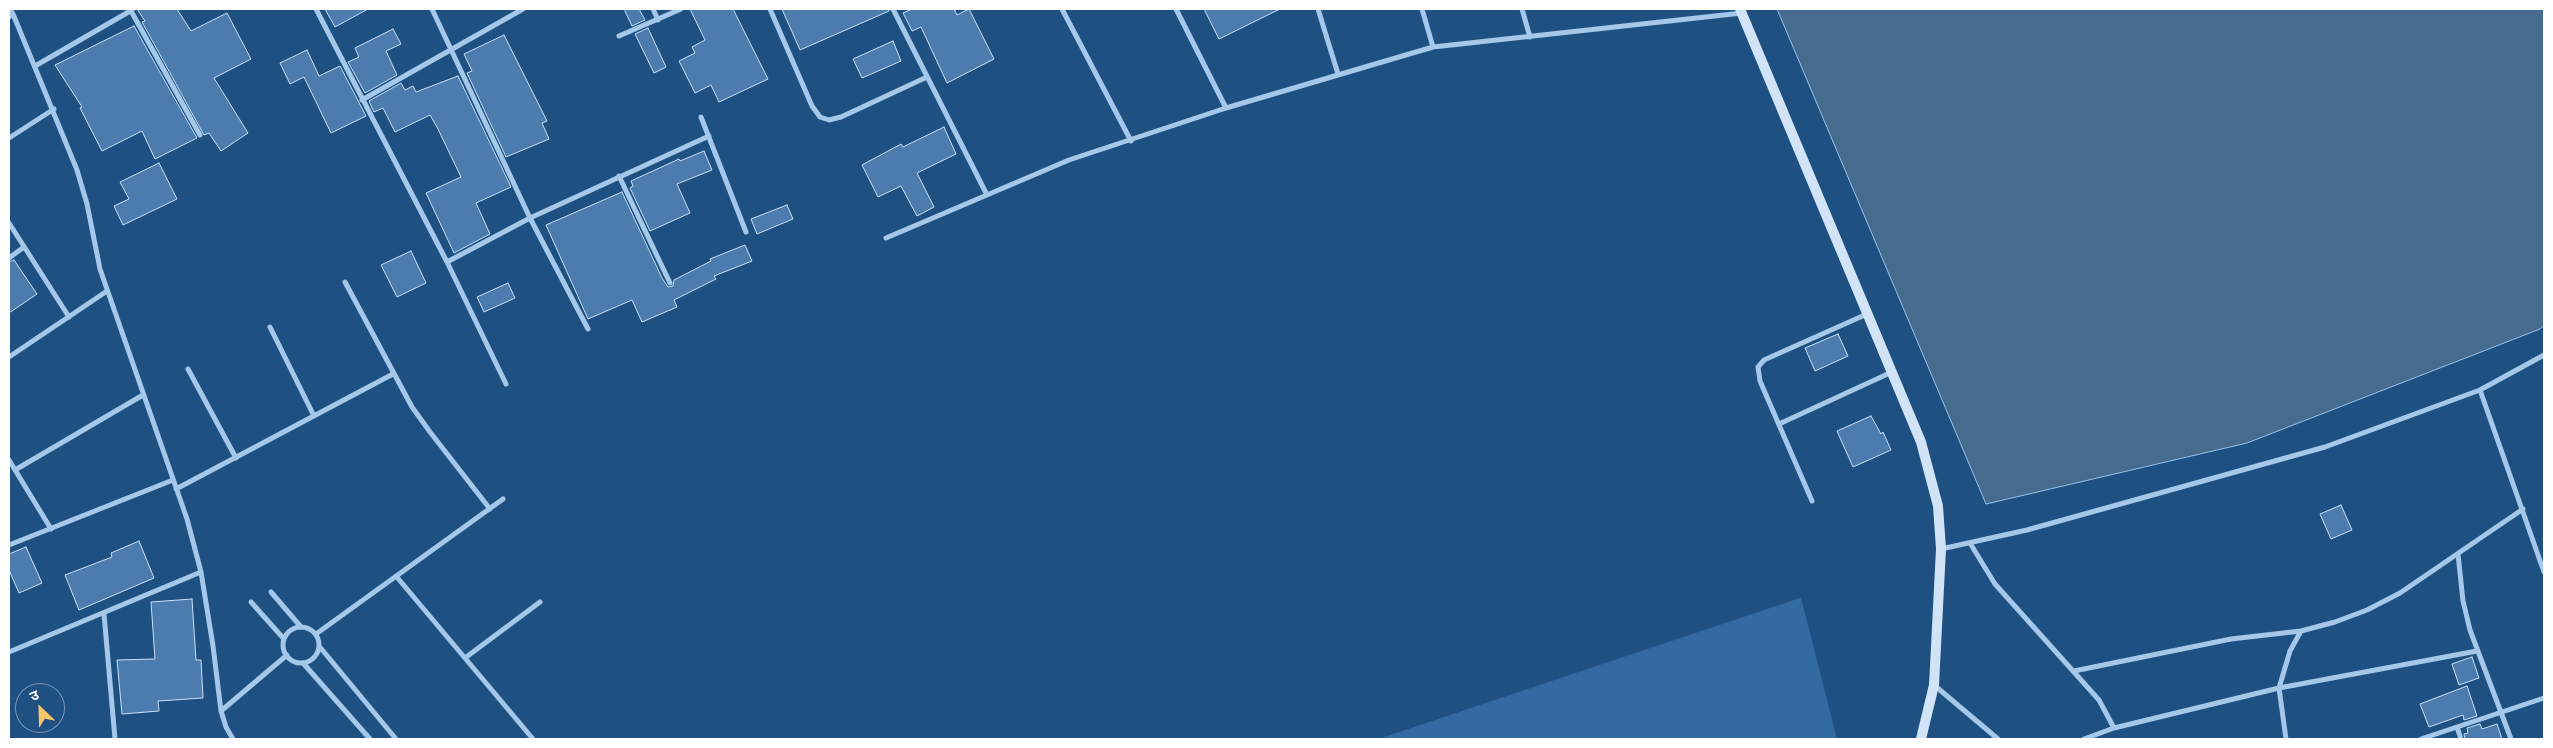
<!DOCTYPE html>
<meta charset="utf-8">
<style>
body{margin:0}
#map{position:relative;width:2553px;height:748px;overflow:hidden;background:#1f5082;font-family:Jost,"Noto Sans Devanagari",sans-serif}
canvas{display:block}
.frame{position:absolute;inset:0;border:10px solid #fff;pointer-events:none}
.north{position:absolute;left:15px;top:683px;width:50px;height:50px;box-sizing:border-box;background:#1f5082;border:1px solid #7996b4;border-radius:50%;rotate:336deg;font-size:14px;font-weight:700;line-height:20px;text-align:center;color:#fff}
.north::after{content:'';display:block;margin:auto;width:18px;height:22px;background:#f8c565;clip-path:polygon(50% 0,100% 100%,50% 72%,0 100%)}
</style>
<div id="map">
<canvas width="2553" height="748"></canvas>
<div class="frame"></div>
<div class="north">उ</div>
</div>
<script>
const ctx = document.querySelector('canvas').getContext('2d');
ctx.lineJoin = 'round';
function fillPath(path, color) {
  ctx.fillStyle = color;
  ctx.fill(path, 'evenodd');
}
function poly(rows) {
  const path = new Path2D();
  for (const r of rows) {
    if (r.length === 3) {
      path.moveTo(r[0] + r[2], r[1]);
      path.arc(r[0], r[1], r[2], 0, 2 * Math.PI);
      continue;
    }
    path.moveTo(r[0], r[1]);
    for (let i = 2; i < r.length; i += 2) path.lineTo(r[i], r[i + 1]);
  }
  return path;
}
function strokePath(path, color, width, dash) {
  ctx.strokeStyle = color;
  ctx.lineWidth = width;
  ctx.lineCap = dash ? 'butt' : 'round';
  ctx.setLineDash(dash || []);
  ctx.stroke(path);
}
fillPath(poly([
 [1801,598,1837,739,1378,739,1800,598]
]), '#326aa1');
const water = poly([
 [1777,9,2544,9,2544,325,2540,329,2247,443,1986,504,1777,9]
]);
fillPath(water, '#476a8f');
strokePath(water, '#98c3eb', 1);
const building = poly([
 [137,9,177,9,191,31,227,13,251,59,214,78,248,133,221,151,209,133,204,135,142,22,145,21,137,9],
 [325,9,368,9,335,27,325,9],
 [624,9,639,9,645,20,632,26,624,9],
 [690,9,733,9,768,79,719,102,711,85,695,93,679,61,695,53,692,47,705,40,690,9],
 [782,9,889,9,889,11,800,50,782,9],
 [912,9,954,9,957,15,969,9,994,59,947,83,921,27,912,31,903,13,912,9],
 [1204,9,1280,9,1219,39,1204,9],
 [134,26,197,138,155,159,142,131,102,151,80,108,82,107,55,65,134,26],
 [648,28,666,67,654,73,635,34,648,28],
 [393,29,401,44,386,51,397,75,365,93,348,62,359,57,355,48,393,29],
 [504,35,547,121,542,123,549,139,506,157,467,73,472,71,464,54,504,35],
 [893,41,901,61,862,78,853,59,893,41],
 [307,50,319,76,340,66,366,116,331,133,304,77,290,84,280,63,307,50],
 [458,76,511,187,476,203,490,234,454,253,426,193,461,177,437,127,430,115,395,132,383,108,374,112,369,101,401,83,405,90,413,86,416,92,458,76],
 [944,127,956,154,917,173,934,207,917,216,901,186,878,197,862,165,901,144,903,147,944,127],
 [704,151,712,170,677,184,690,213,650,231,630,188,633,186,631,181,679,159,680,161,704,151],
 [159,163,177,199,123,225,114,206,129,199,120,182,159,163],
 [622,192,662,278,668,287,673,286,674,280,711,261,710,259,745,245,752,261,714,276,716,279,674,300,677,307,642,322,632,300,588,319,546,225,622,192],
 [787,205,793,219,757,234,751,219,787,205],
 [411,251,426,283,397,297,381,265,411,251],
 [14,260,37,294,9,313,9,262,14,260],
 [508,283,515,298,484,312,477,297,508,283],
 [1838,334,1848,356,1815,371,1805,348,1838,334],
 [1871,416,1881,434,1883,432,1891,450,1853,467,1837,431,1871,416],
 [2341,505,2352,530,2331,539,2320,514,2341,505],
 [139,541,154,578,79,610,65,575,112,557,111,553,139,541],
 [26,547,42,583,19,593,9,570,9,554,26,547],
 [192,599,196,660,201,660,203,698,158,701,159,711,122,714,117,660,155,659,151,602,192,599],
 [2472,657,2479,678,2459,685,2452,664,2472,657],
 [2467,686,2477,716,2464,720,2463,715,2429,727,2420,704,2467,686],
 [2480,724,2482,729,2497,724,2502,739,2465,739,2464,734,2468,733,2467,728,2480,724]
]);
fillPath(building, '#4b7cad');
strokePath(building, '#c9e0f7', 1);
strokePath(poly([
 [316,9,447,262,506,384],
 [432,9,530,218,588,329],
 [653,9,658,20],
 [770,9,812,106,820,117,829,120,841,117,927,77],
 [893,9,987,195],
 [1062,9,1131,141],
 [1176,9,1226,108],
 [1318,9,1338,74],
 [1422,9,1433,47],
 [1522,9,1530,37],
 [131,11,200,135],
 [13,14,77,170,87,204,100,269,187,519,201,572,213,646,221,711,226,727,233,739],
 [9,17,13,14,10,9],
 [619,36,681,9],
 [35,66,132,10],
 [362,100,523,9],
 [701,117,746,232],
 [9,138,54,109],
 [619,176,670,283],
 [9,223,69,317],
 [886,238,1069,160,1226,108,1433,47,1742,13],
 [9,258,24,247],
 [447,262,530,218,709,136],
 [345,282,412,407,430,432,490,509],
 [270,327,314,416],
 [9,357,107,291],
 [188,369,236,458],
 [2480,390,2544,572],
 [1779,424,1892,372],
 [9,460,51,529],
 [15,470,143,395],
 [176,489,393,374],
 [1812,501,1760,381,1758,367,1764,360,1867,314],
 [1970,543,1995,584,2099,700,2114,728],
 [9,545,173,480],
 [1941,549,2027,530,2325,447,2480,390,2544,355],
 [2458,554,2463,601,2470,630,2511,739],
 [396,576,533,739],
 [271,592,301,627],
 [251,602,284,639],
 [104,614,115,739],
 [301,645,18],
 [316,634,503,499],
 [319,646,396,739],
 [9,652,201,572],
 [465,658,540,602],
 [303,663,370,739],
 [2074,671,2231,639,2301,631,2335,622,2367,610,2400,593,2523,509],
 [1934,685,1998,739],
 [221,711,287,655],
 [2457,727,2461,739],
 [2084,739,2114,728,2279,688,2477,651],
 [2286,739,2279,688,2290,651,2301,631],
 [2421,739,2544,698]
]), '#a5c7e9', 5);
strokePath(poly([
 [1740,9,1921,442,1938,506,1941,549,1934,685,1921,739]
]), '#d0e3f7', 10);
</script>
